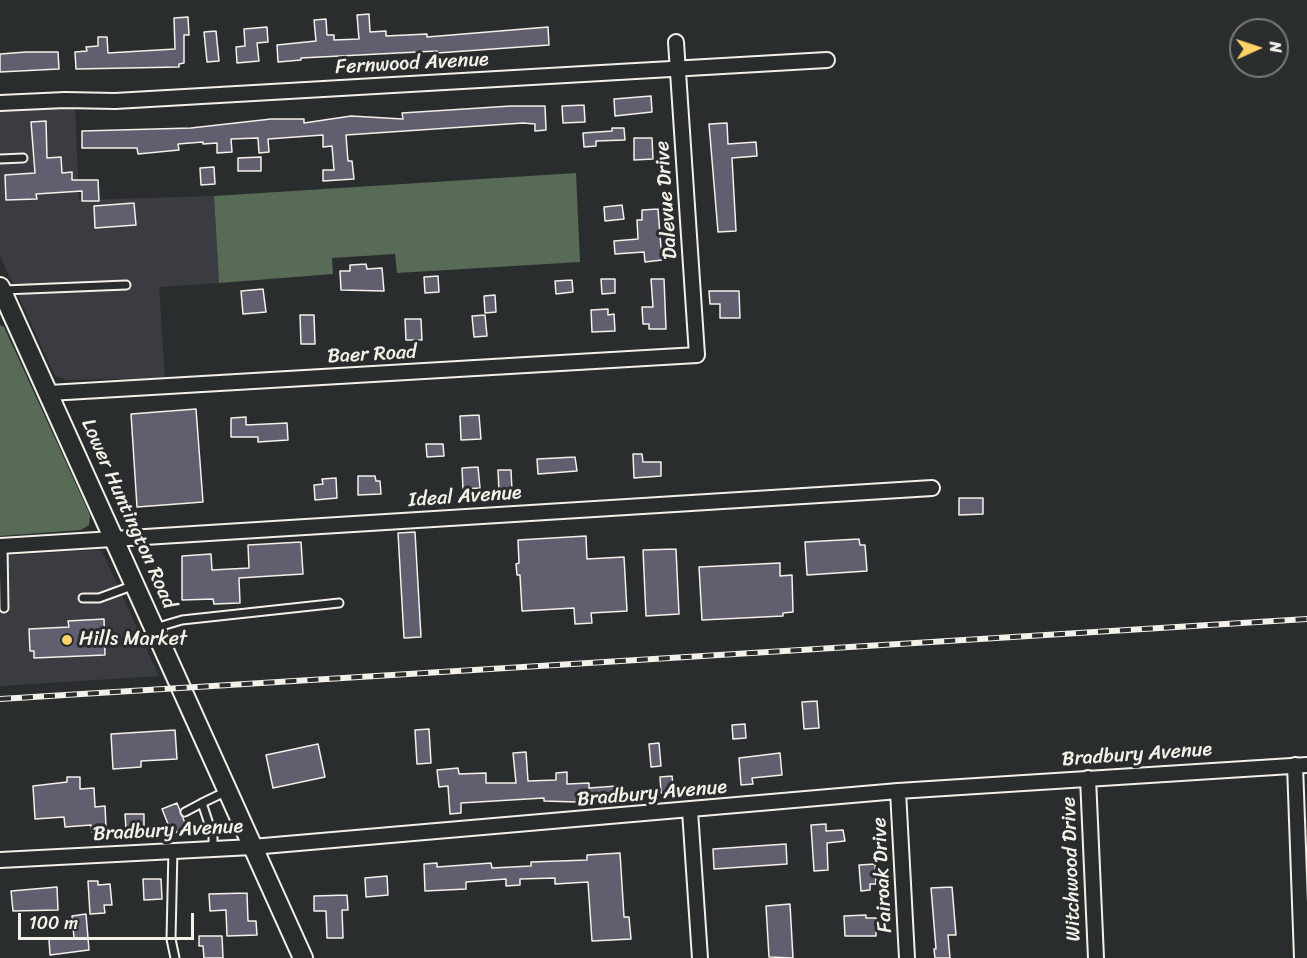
<!DOCTYPE html>
<style>
body{margin:0}
#map{position:relative;width:1307px;height:958px;overflow:hidden;background:#2a2d2e;font-family:Sriracha,sans-serif}
canvas{display:block}
.north{position:absolute;left:1229px;top:18px;width:60px;height:60px;box-sizing:border-box;background:#2a2d2e;border:2px solid #7b7b78;border-radius:50%;rotate:87deg;font-size:16px;font-weight:700;line-height:24px;text-align:center;color:#f4f1e8}
.north::after{content:'';display:block;margin:auto;width:21px;height:27px;background:#ffd166;clip-path:polygon(50% 0,100% 100%,50% 72%,0 100%)}
.scale{position:absolute;left:18px;top:913px;width:176px;height:27px;box-sizing:border-box;border:3px solid #f4f1e8;border-top:0;padding-left:8px;font-size:18px;line-height:21px;white-space:nowrap;color:#f4f1e8;-webkit-text-stroke:4px #2a2d2e;paint-order:stroke}
</style>
<div id="map">
<canvas width="1307" height="958"></canvas>
<div class="north">N</div>
<div class="scale">100 m</div>
</div>
<script>
const ctx = document.querySelector('canvas').getContext('2d');
ctx.lineJoin = 'round';
function fillPath(path, color) {
  ctx.fillStyle = color;
  ctx.fill(path, 'evenodd');
}
function poly(rows) {
  const path = new Path2D();
  for (const r of rows) {
    path.moveTo(r[0], r[1]);
    for (let i = 2; i < r.length; i += 2) path.lineTo(r[i], r[i + 1]);
  }
  return path;
}
function strokePath(path, color, width, dash) {
  ctx.strokeStyle = color;
  ctx.lineWidth = width;
  ctx.lineCap = dash ? 'butt' : 'round';
  ctx.setLineDash(dash || []);
  ctx.stroke(path);
}
function drawText(font, color, halo, rows, align = 'center') {
  ctx.font = font + ' Sriracha,sans-serif';
  ctx.lineWidth = 6;
  ctx.setLineDash([]);
  ctx.textBaseline = 'middle';
  ctx.strokeStyle = halo;
  ctx.fillStyle = color;
  for (const [text, x, y, turn = 0] of rows) {
    ctx.save();
    ctx.translate(x, y);
    ctx.rotate((+turn || 0) * Math.PI / 180);
    ctx.textAlign = isNaN(turn) ? turn : align;
    if (halo) ctx.strokeText(text, 0, 0);
    ctx.fillText(text, 0, 0);
    ctx.restore();
  }
}
fillPath(poly([
 [75,108,79,200,214,196,219,283,159,287,165,378,67,380,55,376,0,256,0,112],
 [93,550,102,551,159,676,0,686,0,556]
]), '#3a3c42');
fillPath(poly([
 [576,173,580,262,397,273,395,254,332,258,333,274,219,283,214,196],
 [0,325,4,327,90,515,89,525,81,530,0,536]
]), '#586b56');
const building = poly([
 [369,14,370,32,386,31,386,36,427,34,427,37,548,27,549,45,437,53,437,51,301,58,301,60,278,62,277,45,316,41,314,20,326,19,327,35,334,35,334,40,359,39,357,15,369,14],
 [188,17,189,35,184,35,184,63,179,64,179,67,76,69,75,52,87,51,86,47,98,46,98,37,107,37,108,53,175,49,174,18,188,17],
 [267,27,268,42,257,43,259,61,237,63,236,47,245,46,244,29,267,27],
 [216,31,219,61,207,62,204,32,216,31],
 [26,52,58,52,59,69,0,72,0,54,26,52],
 [651,96,652,112,615,116,614,99,651,96],
 [584,105,585,122,563,123,562,106,584,105],
 [511,106,545,106,546,130,535,131,535,124,523,123,346,135,348,161,352,161,354,179,323,181,323,170,334,170,332,146,323,147,323,135,268,139,269,152,259,153,258,138,231,139,232,152,217,153,217,143,203,144,203,142,178,144,179,150,138,154,137,148,82,148,82,131,191,128,271,119,304,119,304,123,351,116,403,119,402,113,511,106],
 [46,121,47,158,61,157,62,173,72,172,72,180,98,180,99,201,82,201,82,191,36,194,37,199,6,200,5,175,35,173,31,122,46,121],
 [727,123,728,144,756,142,757,156,732,158,736,231,718,232,709,124,727,123],
 [612,128,624,128,625,140,596,141,596,146,584,147,583,133,612,131,612,128],
 [634,138,652,138,653,159,634,160,634,138],
 [261,157,261,171,238,171,238,158,261,157],
 [214,167,215,184,201,185,200,168,214,167],
 [134,203,136,225,95,228,94,206,134,203],
 [622,205,624,219,605,221,604,207,622,205],
 [658,209,662,260,645,262,644,252,615,254,614,241,638,239,637,220,642,220,642,210,658,209],
 [366,264,367,269,382,268,384,291,341,290,340,271,350,271,350,265,366,264],
 [438,276,439,292,425,293,424,277,438,276],
 [601,279,615,279,615,293,602,294,601,279],
 [651,279,664,279,666,329,649,329,649,324,643,324,642,307,653,307,651,279],
 [572,280,573,292,556,294,555,281,572,280],
 [263,289,266,312,243,314,241,291,263,289],
 [709,291,739,291,740,318,720,318,720,304,710,304,709,291],
 [495,295,496,312,485,313,484,296,495,295],
 [608,309,608,315,614,314,615,331,592,332,591,310,608,309],
 [300,315,314,315,315,344,301,344,300,315],
 [485,315,487,336,474,337,472,316,485,315],
 [405,319,421,319,422,340,406,340,405,319],
 [196,409,203,502,137,507,131,414,196,409],
 [479,415,481,439,461,440,460,416,479,415],
 [246,417,246,425,287,423,288,440,258,442,258,437,231,437,231,418,246,417],
 [426,444,443,444,444,456,427,457,426,444],
 [633,454,642,454,643,462,661,462,661,476,634,478,633,454],
 [575,457,577,471,538,474,537,459,575,457],
 [478,467,480,488,463,489,462,468,478,467],
 [498,470,511,470,512,491,499,491,498,470],
 [358,476,375,476,376,481,380,481,381,494,358,495,358,476],
 [336,478,337,498,315,500,314,485,323,484,322,479,336,478],
 [959,498,983,498,983,514,959,515,959,498],
 [415,532,421,637,404,638,398,533,415,532],
 [586,536,587,559,624,557,627,611,591,613,592,623,575,624,574,608,522,611,520,575,517,575,516,564,519,563,518,540,586,536],
 [859,539,860,545,865,545,867,571,807,575,805,542,859,539],
 [301,542,303,574,239,578,240,603,214,604,213,599,182,600,182,556,211,554,212,570,249,568,248,545,301,542],
 [676,549,679,614,646,616,643,550,676,549],
 [780,563,780,576,792,575,793,612,783,613,783,616,702,620,699,567,780,563],
 [104,619,105,655,34,658,34,651,30,651,29,629,69,627,68,621,104,619],
 [817,701,819,728,804,729,802,702,817,701],
 [745,724,746,738,733,739,732,725,745,724],
 [429,729,431,763,417,764,415,730,429,729],
 [175,730,177,759,141,761,141,767,113,769,111,734,175,730],
 [659,743,661,766,651,767,649,744,659,743],
 [318,744,325,777,273,788,266,755,318,744],
 [526,752,528,781,556,780,556,773,567,772,567,784,589,783,589,788,617,786,617,797,576,802,544,801,544,798,461,803,461,813,450,814,448,786,439,787,437,770,458,768,459,774,486,773,486,783,516,783,513,753,526,752],
 [780,753,782,775,752,778,753,784,741,785,739,758,780,753],
 [672,776,674,792,661,793,660,777,672,776],
 [67,777,80,777,80,789,94,788,95,807,105,806,106,827,100,827,100,832,92,832,91,825,65,827,64,817,35,819,33,786,67,782,67,777],
 [177,803,187,828,172,834,162,809,177,803],
 [125,814,144,814,144,828,126,829,125,814],
 [826,824,826,831,843,830,845,841,827,843,828,870,814,871,811,825,826,824],
 [786,844,787,864,714,869,713,849,786,844],
 [620,853,624,917,629,917,631,939,592,941,588,882,555,884,555,878,520,879,520,885,506,886,506,879,466,882,466,889,425,891,424,864,437,863,437,867,491,863,492,868,531,866,531,862,587,860,587,855,620,853],
 [875,864,876,884,870,884,870,890,861,891,859,865,875,864],
 [387,876,388,895,366,897,365,878,387,876],
 [143,879,161,879,162,899,144,900,143,879],
 [88,881,98,881,98,885,110,884,112,905,104,905,105,913,90,914,88,881],
 [57,887,58,910,13,911,11,891,57,887],
 [952,887,956,935,948,935,950,958,935,958,934,949,936,949,931,888,952,887],
 [247,893,248,921,256,921,257,935,227,936,226,910,210,911,209,894,247,893],
 [347,895,348,910,342,910,343,938,327,938,326,911,314,911,314,896,347,895],
 [790,904,793,958,769,957,766,906,790,904],
 [86,914,89,950,50,955,49,939,74,938,72,916,86,914],
 [866,915,866,918,876,918,876,936,845,936,844,916,866,915],
 [199,936,222,936,223,958,204,958,203,946,199,946,199,936]
]);
fillPath(building, '#615e70');
strokePath(building, '#f4f1e8', 1.5);
const service = poly([
 [0,159,23,158],
 [4,290,126,285],
 [3,545,4,608],
 [83,598,99,598,132,586],
 [155,628,182,620,339,603],
 [185,812,202,803],
 [213,848,213,836,202,803,227,791],
 [173,849,171,939,175,958]
]);
const minor = poly([
 [0,103,65,100,115,101,827,60],
 [49,393,697,355,676,42],
 [0,546,932,488],
 [1295,765,1302,958],
 [1088,778,1096,958],
 [898,791,907,958],
 [690,811,700,958],
 [0,860,252,847,898,791,1307,765]
]);
const secondary = poly([
 [0,287,303,958]
]);
strokePath(service, '#f4f1e8', 11);
strokePath(minor, '#f4f1e8', 18);
strokePath(secondary, '#f4f1e8', 22);
strokePath(service, '#2a2d2e', 7);
strokePath(minor, '#2a2d2e', 14);
strokePath(secondary, '#2a2d2e', 18);
const rail = poly([
 [0,699,1307,619]
]);
strokePath(rail, '#f4f1e8', 6);
strokePath(rail, '#2a2d2e', 4, [11]);
for (const [x, y, r, color] of [
 [67,640,6,"#ffd166"]
]) {
  const dot = new Path2D();
  dot.arc(x, y, r, 0, 2 * Math.PI);
  ctx.fillStyle = color;
  ctx.fill(dot);
  strokePath(dot, '#2a2d2e', 2);
}
drawText('20px', '#f4f1e8', '#2a2d2e', [
 ["Fernwood Avenue",412,64,-3],
 ["Dalevue Drive",667,200,-94],
 ["Baer Road",372,355,-3],
 ["Ideal Avenue",465,497,-4],
 ["Lower Huntington Road",128,514,66],
 ["Bradbury Avenue",1137,755,-4],
 ["Bradbury Avenue",652,794,-5],
 ["Bradbury Avenue",168,831,-3],
 ["Witchwood Drive",1072,869,-92],
 ["Fairoak Drive",883,875,-93]
]);
drawText('20px', '#f4f1e8', '#2a2d2e', [
 ["Hills Market",79,640]
], 'left');
</script>
